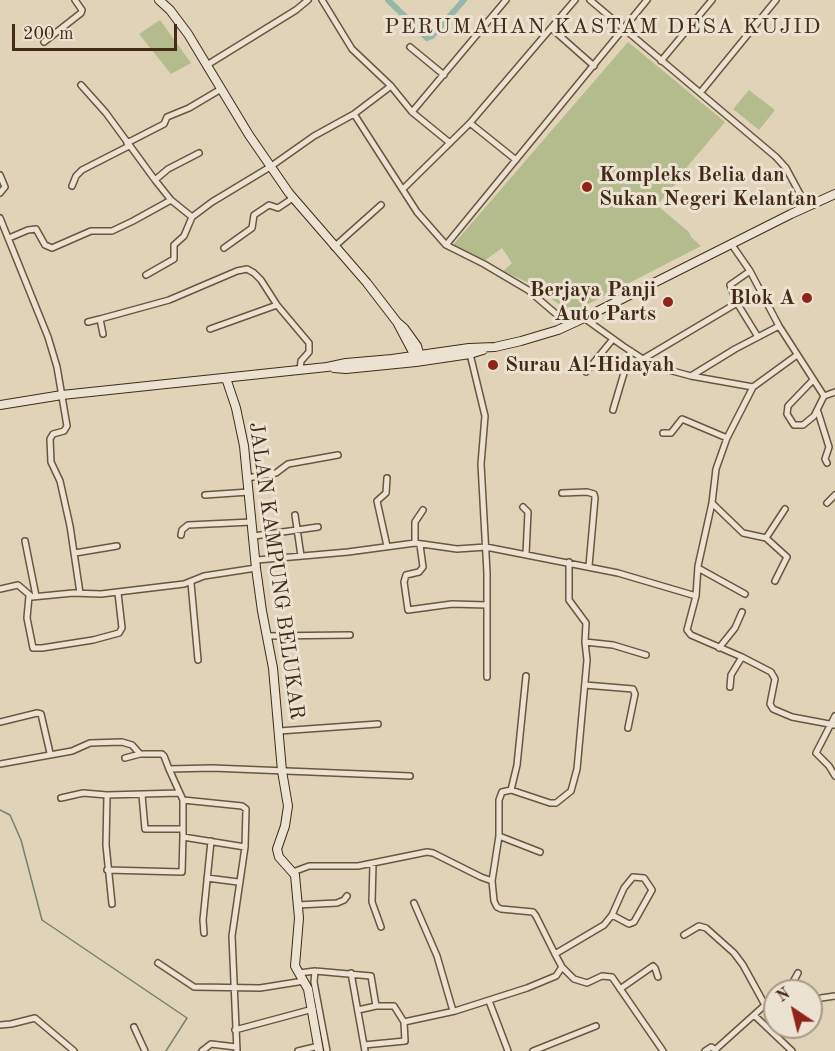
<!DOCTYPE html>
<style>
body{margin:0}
#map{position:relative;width:835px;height:1051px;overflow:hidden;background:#e1d3b8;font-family:"Old Standard TT",serif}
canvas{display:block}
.north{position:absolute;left:763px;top:979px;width:60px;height:60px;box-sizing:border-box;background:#ece2d1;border:2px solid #a89987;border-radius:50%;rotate:325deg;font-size:16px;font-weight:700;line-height:24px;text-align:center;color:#432b17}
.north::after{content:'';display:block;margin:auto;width:21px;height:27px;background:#8f2418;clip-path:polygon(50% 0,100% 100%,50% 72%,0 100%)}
.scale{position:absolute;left:12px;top:24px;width:165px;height:27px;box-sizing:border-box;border:3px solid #432b17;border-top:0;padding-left:8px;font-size:18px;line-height:21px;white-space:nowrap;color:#432b17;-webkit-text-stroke:4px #ece2d1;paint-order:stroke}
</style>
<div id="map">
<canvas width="835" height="1051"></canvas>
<div class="north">N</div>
<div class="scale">200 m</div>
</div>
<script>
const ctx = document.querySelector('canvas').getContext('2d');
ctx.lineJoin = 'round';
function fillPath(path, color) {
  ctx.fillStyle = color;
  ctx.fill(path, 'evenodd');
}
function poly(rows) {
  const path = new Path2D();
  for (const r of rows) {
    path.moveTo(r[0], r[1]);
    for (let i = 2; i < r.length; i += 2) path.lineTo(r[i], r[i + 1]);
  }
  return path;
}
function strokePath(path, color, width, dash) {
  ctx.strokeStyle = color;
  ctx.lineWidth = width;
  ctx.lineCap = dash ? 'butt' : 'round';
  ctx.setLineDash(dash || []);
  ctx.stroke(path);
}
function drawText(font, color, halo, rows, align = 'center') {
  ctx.font = font + ' "Old Standard TT",serif';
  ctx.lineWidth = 6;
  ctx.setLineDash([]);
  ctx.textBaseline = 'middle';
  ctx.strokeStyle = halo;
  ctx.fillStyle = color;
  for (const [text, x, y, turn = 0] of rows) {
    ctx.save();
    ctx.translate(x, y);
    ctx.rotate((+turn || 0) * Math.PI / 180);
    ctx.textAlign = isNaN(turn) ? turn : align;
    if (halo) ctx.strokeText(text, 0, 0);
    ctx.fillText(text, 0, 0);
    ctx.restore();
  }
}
fillPath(poly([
 [160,20,191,63,171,74,139,34],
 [628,42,725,122,687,167,687,171,658,204,658,206,689,232,691,237,701,246,571,313,531,284,503,271,512,263,502,248,484,261,452,246],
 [749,90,775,110,759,130,733,109]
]), '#b4bc8e');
strokePath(poly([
 [0,810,10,815,21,840,42,920,187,1018,166,1051]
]), '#748070', 1.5);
strokePath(poly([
 [388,0,427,38,432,36,464,0]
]), '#95b8ab', 6);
const street = poly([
 [322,0,352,49,391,86,412,112],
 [590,0,776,157,786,168,807,207],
 [551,28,594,66],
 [44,42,81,13,82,10,75,0],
 [410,47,444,75],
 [661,61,712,0],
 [207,65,296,10,308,0],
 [81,85,106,113,155,180],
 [700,93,776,0],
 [354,114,417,212,446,245,484,264,528,290,569,325],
 [470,123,516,160],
 [127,143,164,124,167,117,189,108,221,89],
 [450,143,412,112,506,0],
 [0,175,5,187,0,193],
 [72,186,76,176,82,170,129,146],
 [403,189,470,123,575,0],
 [171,200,192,217,212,202,270,167,314,136,354,114,391,86],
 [0,218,48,337,57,367,67,426,64,431,53,434,50,439,51,462,60,481,70,526,80,593],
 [9,238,28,230,36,229,45,245,52,248,91,231,112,231,133,221,171,200,155,180,168,169,199,153],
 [446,245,647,0],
 [732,245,750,271,779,326,824,396,835,392],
 [334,247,381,205],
 [224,248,252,228,254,215,269,205,278,208,293,198],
 [146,275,174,259,174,245,184,236,192,217],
 [737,303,758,337],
 [584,318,623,346,643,359,665,369,691,376,753,387],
 [88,322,100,319],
 [210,329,277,305],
 [103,334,100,319,169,300,237,271,247,269,254,273,261,280,277,305,309,343,309,352,301,361,300,370],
 [470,354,485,416,481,464,487,573,487,677],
 [797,355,753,387,727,438,716,469,712,503,698,566,696,596,687,630,691,635,742,657,771,672,775,679,770,704,773,709,792,717,835,725],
 [643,359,737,303,730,285,750,271],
 [586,372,613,339],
 [691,376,735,349,779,326],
 [813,380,788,406,787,414,794,425,803,425,814,416,824,396],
 [613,410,624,373,623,367,631,351],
 [818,412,829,447,825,459,827,463],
 [663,433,671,433,682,419,727,438],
 [247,478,276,473,288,464,338,455],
 [562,493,587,492,594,494,595,498,589,566],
 [205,495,249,492],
 [712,503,743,533,766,538,787,557,775,581],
 [827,503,835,495],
 [523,507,528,512,526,554],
 [295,515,301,556],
 [181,535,182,530,188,525,252,522],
 [254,536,318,527],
 [766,538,785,509],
 [25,541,36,596],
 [415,543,415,522,423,510],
 [420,545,423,567,419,572,406,575,404,582,408,610,452,604,487,605],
 [387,546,377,501,386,493,387,478],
 [75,553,117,546],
 [257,560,348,552,415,543,457,549,486,547,618,573,696,596],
 [569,562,569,600,586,623,585,642],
 [698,568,745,594],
 [191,583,198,660],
 [0,589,18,585,32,597,73,593,101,594,184,584,204,576,256,568],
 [29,596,27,618,33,648,42,648,93,640,119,633,122,628,118,593],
 [267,636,350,635],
 [719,648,735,628,742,612],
 [526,676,517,765,511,790,550,803,556,803,571,791,577,769,587,660,585,642,613,645,646,655],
 [585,685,633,689,635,694,628,728],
 [730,687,731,675,742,657],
 [835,716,816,753,829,766,835,776],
 [0,722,37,713,41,714,50,753],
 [279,731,378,724],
 [125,758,140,754],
 [0,764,72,751,90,743,122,742,132,745,140,754,162,754,164,756,169,769],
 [511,790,502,792,499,800,499,836,492,881,494,901,497,907,501,909,533,912,536,916,555,954],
 [142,795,145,829,183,829],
 [61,798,83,793,107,795],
 [183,800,242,806,246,809,245,847,232,936,237,1051],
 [499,836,540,852],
 [245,847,183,837,183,800,169,769,212,768,410,776],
 [373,864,372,902,381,927],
 [107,870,182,872,183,837],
 [293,872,309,866,358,866,427,852,433,853,481,877,492,881],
 [207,878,238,882],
 [414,903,437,956,453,1011],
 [112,904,106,845,107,795,179,793],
 [297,905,337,903,344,900,347,896],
 [612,915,629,924,634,922,652,890,644,878,633,877,624,888,612,915,604,925,555,954,562,967,574,979,587,983,602,976,612,977,663,1051],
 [204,933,203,920,211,841],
 [684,935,699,926,706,928,734,953,743,965,765,1005,716,1049],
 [158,963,194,987,260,988,304,981],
 [315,971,314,982,327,1051],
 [299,973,315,971,371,976,376,1006,358,1010],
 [351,973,365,1051],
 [620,989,653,966,655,968,658,977],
 [788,991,798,973],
 [489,1001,508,1051],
 [811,1003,821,998,835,996],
 [765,1005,775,1002],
 [376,1006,394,1006,404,1022,455,1011,527,988,556,976,562,967],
 [755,1016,792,1051],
 [0,1025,11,1024,35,1018,74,1051],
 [134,1027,145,1051],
 [235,1030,313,1009],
 [364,1045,405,1041,404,1022],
 [202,1051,211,1044,236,1047],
 [298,1051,319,1046],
 [533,1051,596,1026],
 [705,1051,711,1047,716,1050]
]);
const secondary = poly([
 [159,0,170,10,188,34,249,135,289,193,367,283,397,322,404,328,417,346,421,361],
 [398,324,416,358],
 [334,368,346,369,416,362,470,354,483,350],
 [226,378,236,408,244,446,256,568,262,611,273,668,282,771,288,806,285,826,277,849,279,857,295,875,299,918,295,966,308,989,319,1051],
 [0,405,62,395,327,367,346,363,392,359,469,348,495,347,521,341,558,330,584,318,791,214,835,194]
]);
strokePath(street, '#6a553f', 8);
strokePath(secondary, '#432b17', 10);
strokePath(street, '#ece2d1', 5);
strokePath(secondary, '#ece2d1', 8);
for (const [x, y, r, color] of [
 [587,187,6,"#8f2418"],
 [807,298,6,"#8f2418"],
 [668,302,6,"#8f2418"],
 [493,365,6,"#8f2418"]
]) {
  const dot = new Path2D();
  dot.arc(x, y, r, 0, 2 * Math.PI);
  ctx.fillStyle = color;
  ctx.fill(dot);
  strokePath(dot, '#ece2d1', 2);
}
drawText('bold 21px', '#432b17', '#ece2d1', [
 ["Kompleks Belia dan",599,175],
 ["Sukan Negeri Kelantan",599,199],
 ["Berjaya Panji",656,290,"right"],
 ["Auto Parts",656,314,"right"],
 ["Blok A",795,298,"right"],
 ["Surau Al-Hidayah",505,365]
], 'left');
drawText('21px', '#432b17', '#ece2d1', [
 ["JALAN KAMPUNG BELUKAR",276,571,82]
]);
ctx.letterSpacing = '1.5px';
drawText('22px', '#432b17', '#ece2d1', [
 ["PERUMAHAN KASTAM DESA KUJID",603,27]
]);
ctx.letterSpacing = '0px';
</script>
